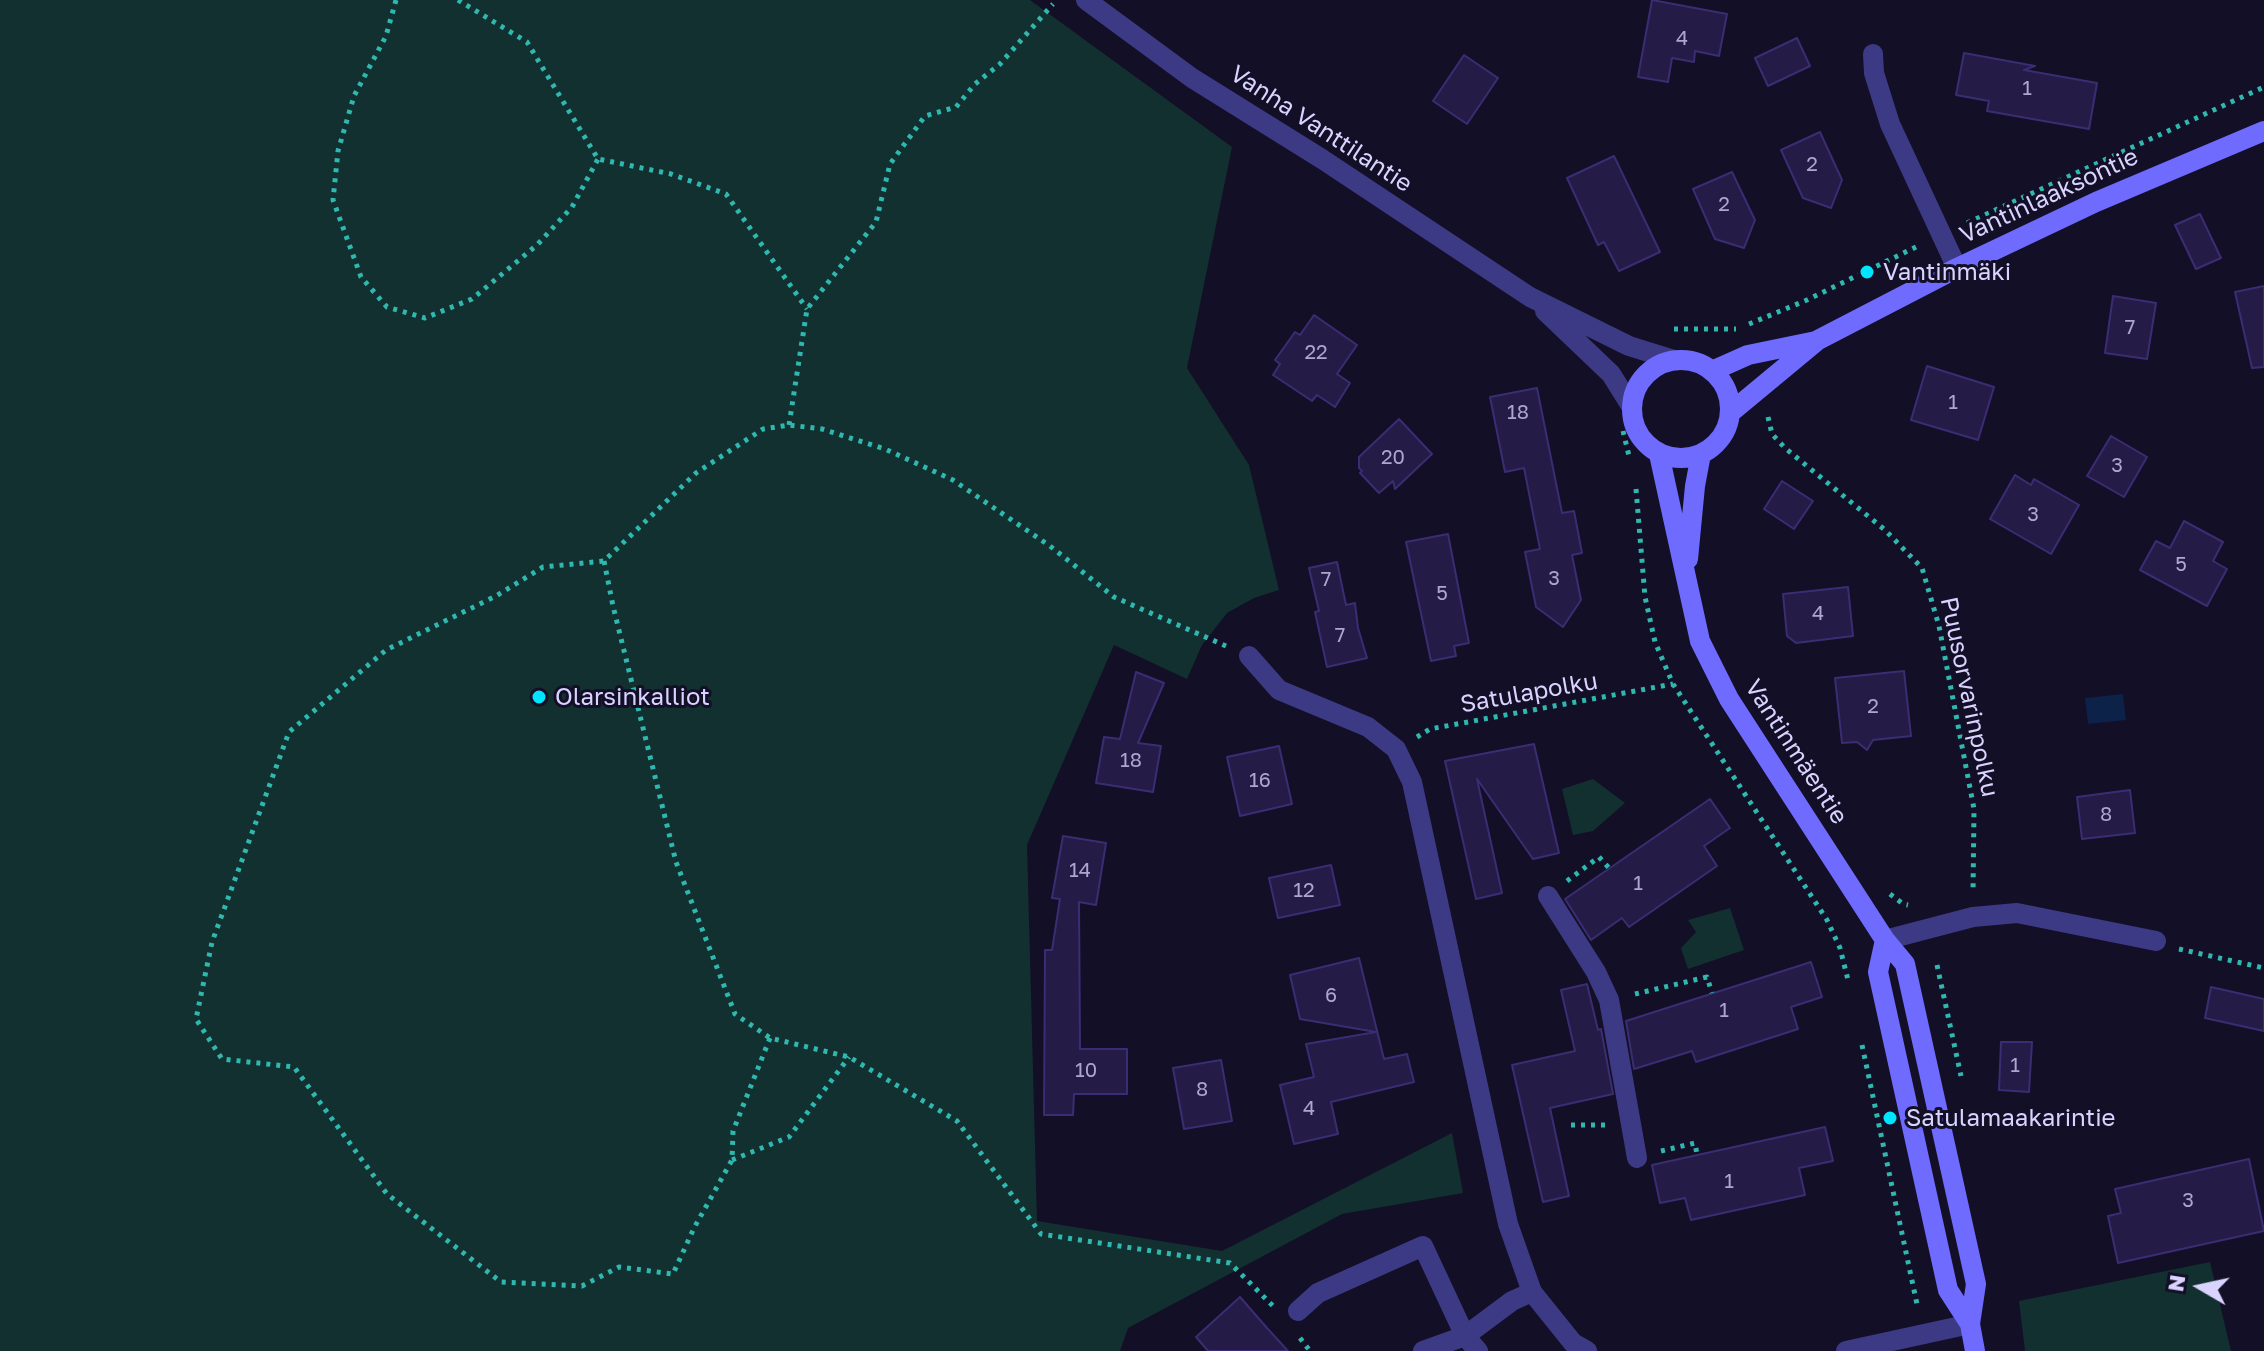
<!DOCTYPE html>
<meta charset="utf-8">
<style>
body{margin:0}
#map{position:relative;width:2264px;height:1351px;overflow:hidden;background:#130f26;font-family:"Golos Text",sans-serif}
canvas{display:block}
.north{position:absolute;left:2160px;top:1247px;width:80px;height:80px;-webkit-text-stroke:6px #130f26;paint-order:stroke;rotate:279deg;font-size:22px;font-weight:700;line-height:32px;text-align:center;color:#d9d4ff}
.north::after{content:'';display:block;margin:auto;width:28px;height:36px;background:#d9d4ff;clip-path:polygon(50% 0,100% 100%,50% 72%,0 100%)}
</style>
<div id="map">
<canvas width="2264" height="1351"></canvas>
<div class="north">N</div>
</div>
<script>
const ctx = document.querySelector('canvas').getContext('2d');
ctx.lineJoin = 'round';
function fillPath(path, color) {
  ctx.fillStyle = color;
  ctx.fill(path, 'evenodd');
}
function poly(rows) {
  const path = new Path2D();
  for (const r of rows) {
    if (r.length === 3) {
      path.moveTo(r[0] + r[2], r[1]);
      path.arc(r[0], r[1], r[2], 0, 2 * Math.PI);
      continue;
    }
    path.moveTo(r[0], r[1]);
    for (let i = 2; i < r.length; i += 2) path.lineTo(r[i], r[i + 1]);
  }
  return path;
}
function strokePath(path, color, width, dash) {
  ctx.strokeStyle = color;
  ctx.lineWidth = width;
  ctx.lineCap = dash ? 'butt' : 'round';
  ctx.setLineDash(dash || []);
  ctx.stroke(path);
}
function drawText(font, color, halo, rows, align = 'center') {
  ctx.font = font + ' "Golos Text",sans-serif';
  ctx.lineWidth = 6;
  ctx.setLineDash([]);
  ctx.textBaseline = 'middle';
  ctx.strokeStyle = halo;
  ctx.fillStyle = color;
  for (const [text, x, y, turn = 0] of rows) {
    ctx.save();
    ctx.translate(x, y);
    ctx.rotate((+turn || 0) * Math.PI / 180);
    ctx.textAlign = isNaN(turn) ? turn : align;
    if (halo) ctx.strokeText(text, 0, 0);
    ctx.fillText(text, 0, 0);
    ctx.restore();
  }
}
fillPath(poly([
 [0,0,1030,0,1232,147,1187,368,1249,465,1279,590,1254,598,1227,613,1202,645,1187,679,1114,645,1027,845,1037,1221,1222,1251,1452,1133,1463,1193,1342,1214,1128,1328,1120,1351,0,1351],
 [1593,779,1625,803,1593,831,1573,835,1562,789],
 [1730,908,1744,950,1688,969,1681,948,1696,932,1688,920],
 [2210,1262,2231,1351,2025,1351,2019,1301]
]), '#12302f');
fillPath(poly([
 [2123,694,2126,720,2088,724,2085,698]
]), '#0c2248');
const building = poly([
 [1652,0,1727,14,1719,56,1695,51,1694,62,1672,58,1668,82,1638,77,1652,0],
 [1797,38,1810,66,1768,86,1755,58,1797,38],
 [1964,53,2035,66,2024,70,2097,83,2089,129,1987,111,1989,101,1956,95,1964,53],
 [1464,55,1498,78,1467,124,1433,101,1464,55],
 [1820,132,1842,180,1831,208,1803,198,1781,150,1820,132],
 [1614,156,1660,252,1619,271,1604,242,1598,245,1567,178,1614,156],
 [1732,172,1755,220,1744,248,1715,239,1693,189,1732,172],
 [2200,214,2221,258,2196,269,2175,225,2200,214],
 [2264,286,2264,367,2252,368,2235,292,2264,286],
 [2113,296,2156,303,2147,359,2105,353,2113,296],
 [1314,315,1357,345,1337,374,1350,383,1335,407,1317,395,1312,401,1273,375,1280,364,1275,360,1295,332,1300,335,1314,315],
 [1927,366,1994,387,1978,440,1911,420,1927,366],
 [1537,388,1562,513,1574,511,1582,553,1572,555,1581,600,1563,627,1536,607,1525,552,1540,549,1524,468,1505,472,1490,397,1537,388],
 [1399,419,1432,454,1395,489,1393,481,1379,493,1360,473,1362,471,1359,468,1359,457,1399,419],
 [2111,436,2147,457,2124,497,2087,476,2111,436],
 [2015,475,2031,485,2034,479,2079,505,2051,554,1990,519,2015,475],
 [1782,481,1813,501,1794,529,1764,509,1782,481],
 [2184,521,2223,542,2213,561,2227,569,2207,606,2140,570,2156,541,2170,548,2184,521],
 [1448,534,1469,643,1454,646,1456,656,1431,661,1406,542,1448,534],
 [1337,562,1346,605,1355,603,1358,628,1367,658,1327,667,1315,612,1319,611,1309,568,1337,562],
 [1848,587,1853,636,1796,643,1787,636,1783,594,1848,587],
 [1904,671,1911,736,1873,740,1867,750,1857,742,1842,743,1835,678,1904,671],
 [1136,672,1164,683,1138,743,1161,746,1153,792,1096,783,1104,737,1120,739,1136,672],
 [1534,744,1559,853,1533,859,1477,779,1502,893,1476,899,1445,761,1534,744],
 [1279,746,1292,804,1240,816,1227,757,1279,746],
 [2130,790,2135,833,2082,839,2077,797,2130,790],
 [1710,799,1730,828,1704,846,1717,866,1629,927,1622,918,1591,940,1565,899,1710,799],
 [1063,836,1106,843,1096,905,1079,902,1080,1049,1127,1049,1127,1094,1074,1094,1073,1115,1044,1115,1045,950,1052,950,1060,899,1052,898,1063,836],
 [1331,865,1340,905,1278,918,1269,878,1331,865],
 [1359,958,1384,1059,1407,1054,1414,1082,1331,1102,1338,1134,1294,1144,1280,1085,1314,1077,1306,1044,1376,1032,1300,1019,1290,975,1359,958],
 [1811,962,1822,997,1791,1007,1798,1029,1696,1062,1692,1051,1634,1069,1626,1021,1811,962],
 [1587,984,1598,1030,1601,1029,1613,1094,1550,1108,1569,1196,1543,1202,1512,1065,1575,1051,1561,990,1587,984],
 [2211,987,2264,999,2264,1031,2205,1018,2211,987],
 [2001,1042,2032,1042,2029,1092,1999,1090,2001,1042],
 [1221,1060,1232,1121,1184,1129,1173,1068,1221,1060],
 [1825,1127,1833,1161,1799,1168,1805,1195,1691,1220,1685,1198,1660,1203,1652,1165,1825,1127],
 [2249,1159,2264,1231,2118,1263,2108,1216,2121,1213,2115,1189,2249,1159],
 [1240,1297,1267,1328,1288,1351,1208,1351,1196,1337,1240,1297]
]);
fillPath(building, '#241b47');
strokePath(building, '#3b2d73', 2);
strokePath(poly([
 [396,0,386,36,354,96,338,151,333,200,361,277,387,307,425,318,472,299,537,245,572,207,598,159],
 [458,0,527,42,598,159,671,174,726,194,807,309],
 [1967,223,2264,87],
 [1749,324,1807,300,1918,246],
 [1674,329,1736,329],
 [1768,417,1772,434,1785,448,1885,530,1922,568,1939,626,1974,809,1973,893],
 [789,425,807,309,876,222,890,164,925,116,956,107,975,84,1000,64,1053,4],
 [1623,431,1629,456],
 [1636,489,1645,597,1655,642,1673,684,1827,920,1840,948,1849,984],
 [604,561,613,606,676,862,735,1014,770,1038,849,1057,957,1121,1041,1234,1230,1263,1273,1306],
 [1417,737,1430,729,1673,684],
 [1567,881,1599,857,1609,868],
 [1890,894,1903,904,1908,905],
 [2179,949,2264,968],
 [1937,965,1961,1076],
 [1635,994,1707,977,1712,993],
 [770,1038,733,1131,732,1160,694,1228,673,1274,619,1267,582,1286,501,1282,387,1194,294,1067,222,1059,196,1019,212,942,289,732,386,650,496,596,543,567,604,561,696,473,763,429,789,425,822,429,885,449,953,480,1050,546,1114,597,1226,646],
 [1862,1045,1918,1309],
 [1571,1125,1606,1125],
 [1661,1151,1695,1143,1697,1155],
 [732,1160,789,1137,849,1057],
 [1300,1338,1310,1351]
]), '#2fb8b0', 5, [4, 6]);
strokePath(poly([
 [1548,896,1596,972,1609,1000,1637,1158],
 [1298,1311,1318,1293,1423,1246,1465,1336,1478,1351],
 [1423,1351,1465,1336,1512,1301,1532,1292]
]), '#3d3a85', 20);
strokePath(poly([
 [1086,0,1192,78,1322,159,1530,297,1629,346,1674,360],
 [1873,54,1874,73,1890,124,1957,268],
 [1545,311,1611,374,1631,406],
 [1249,656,1279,690,1368,727,1396,749,1412,782,1508,1224,1532,1292,1573,1343,1587,1351],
 [1885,940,1973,917,2017,913,2156,941],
 [1846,1351,1970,1324]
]), '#3d3a85', 20);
strokePath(poly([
 [1681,409,49],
 [1712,371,1748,355,1816,341],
 [1730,413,1818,340,1957,268,2096,202,2264,131],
 [1659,454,1700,641,1729,699,1885,940,1905,964,1976,1284,1970,1324,1975,1351],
 [1688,559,1695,486,1701,454],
 [1885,940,1878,972,1948,1290,1970,1324]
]), '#6f6bff', 20);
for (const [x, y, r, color] of [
 [1867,272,8,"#00e5ff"],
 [539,697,8,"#00e5ff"],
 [1890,1118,8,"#00e5ff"]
]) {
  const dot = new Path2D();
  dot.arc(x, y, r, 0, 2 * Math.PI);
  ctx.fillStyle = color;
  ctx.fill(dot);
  strokePath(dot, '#130f26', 3);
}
drawText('20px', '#aca6d1', null, [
 ["4",1682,39],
 ["1",2027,89],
 ["2",1812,165],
 ["2",1724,205],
 ["7",2130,328],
 ["22",1316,353],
 ["1",1953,403],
 ["18",1518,413],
 ["20",1393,458],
 ["3",2117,466],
 ["3",2033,515],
 ["5",2181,565],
 ["3",1554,579],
 ["7",1326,580],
 ["5",1442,594],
 ["4",1818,614],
 ["7",1340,636],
 ["2",1873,707],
 ["18",1131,761],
 ["16",1260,781],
 ["8",2106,815],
 ["14",1080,871],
 ["1",1638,884],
 ["12",1304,891],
 ["6",1331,996],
 ["1",1724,1011],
 ["1",2015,1066],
 ["10",1086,1071],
 ["8",1202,1090],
 ["4",1309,1109],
 ["1",1729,1182],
 ["3",2188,1201]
]);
drawText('24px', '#d9d4ff', '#130f26', [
 ["Vanha Vanttilantie",1321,129,33],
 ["Vantinlaaksontie",2049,196,-25],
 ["Satulapolku",1529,693,-10],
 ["Puusorvarinpolku",1969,697,78],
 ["Vantinmäentie",1796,752,57]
]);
drawText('24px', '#d9d4ff', '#130f26', [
 ["Vantinmäki",1883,272],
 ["Olarsinkalliot",555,697],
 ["Satulamaakarintie",1906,1118]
], 'left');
</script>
